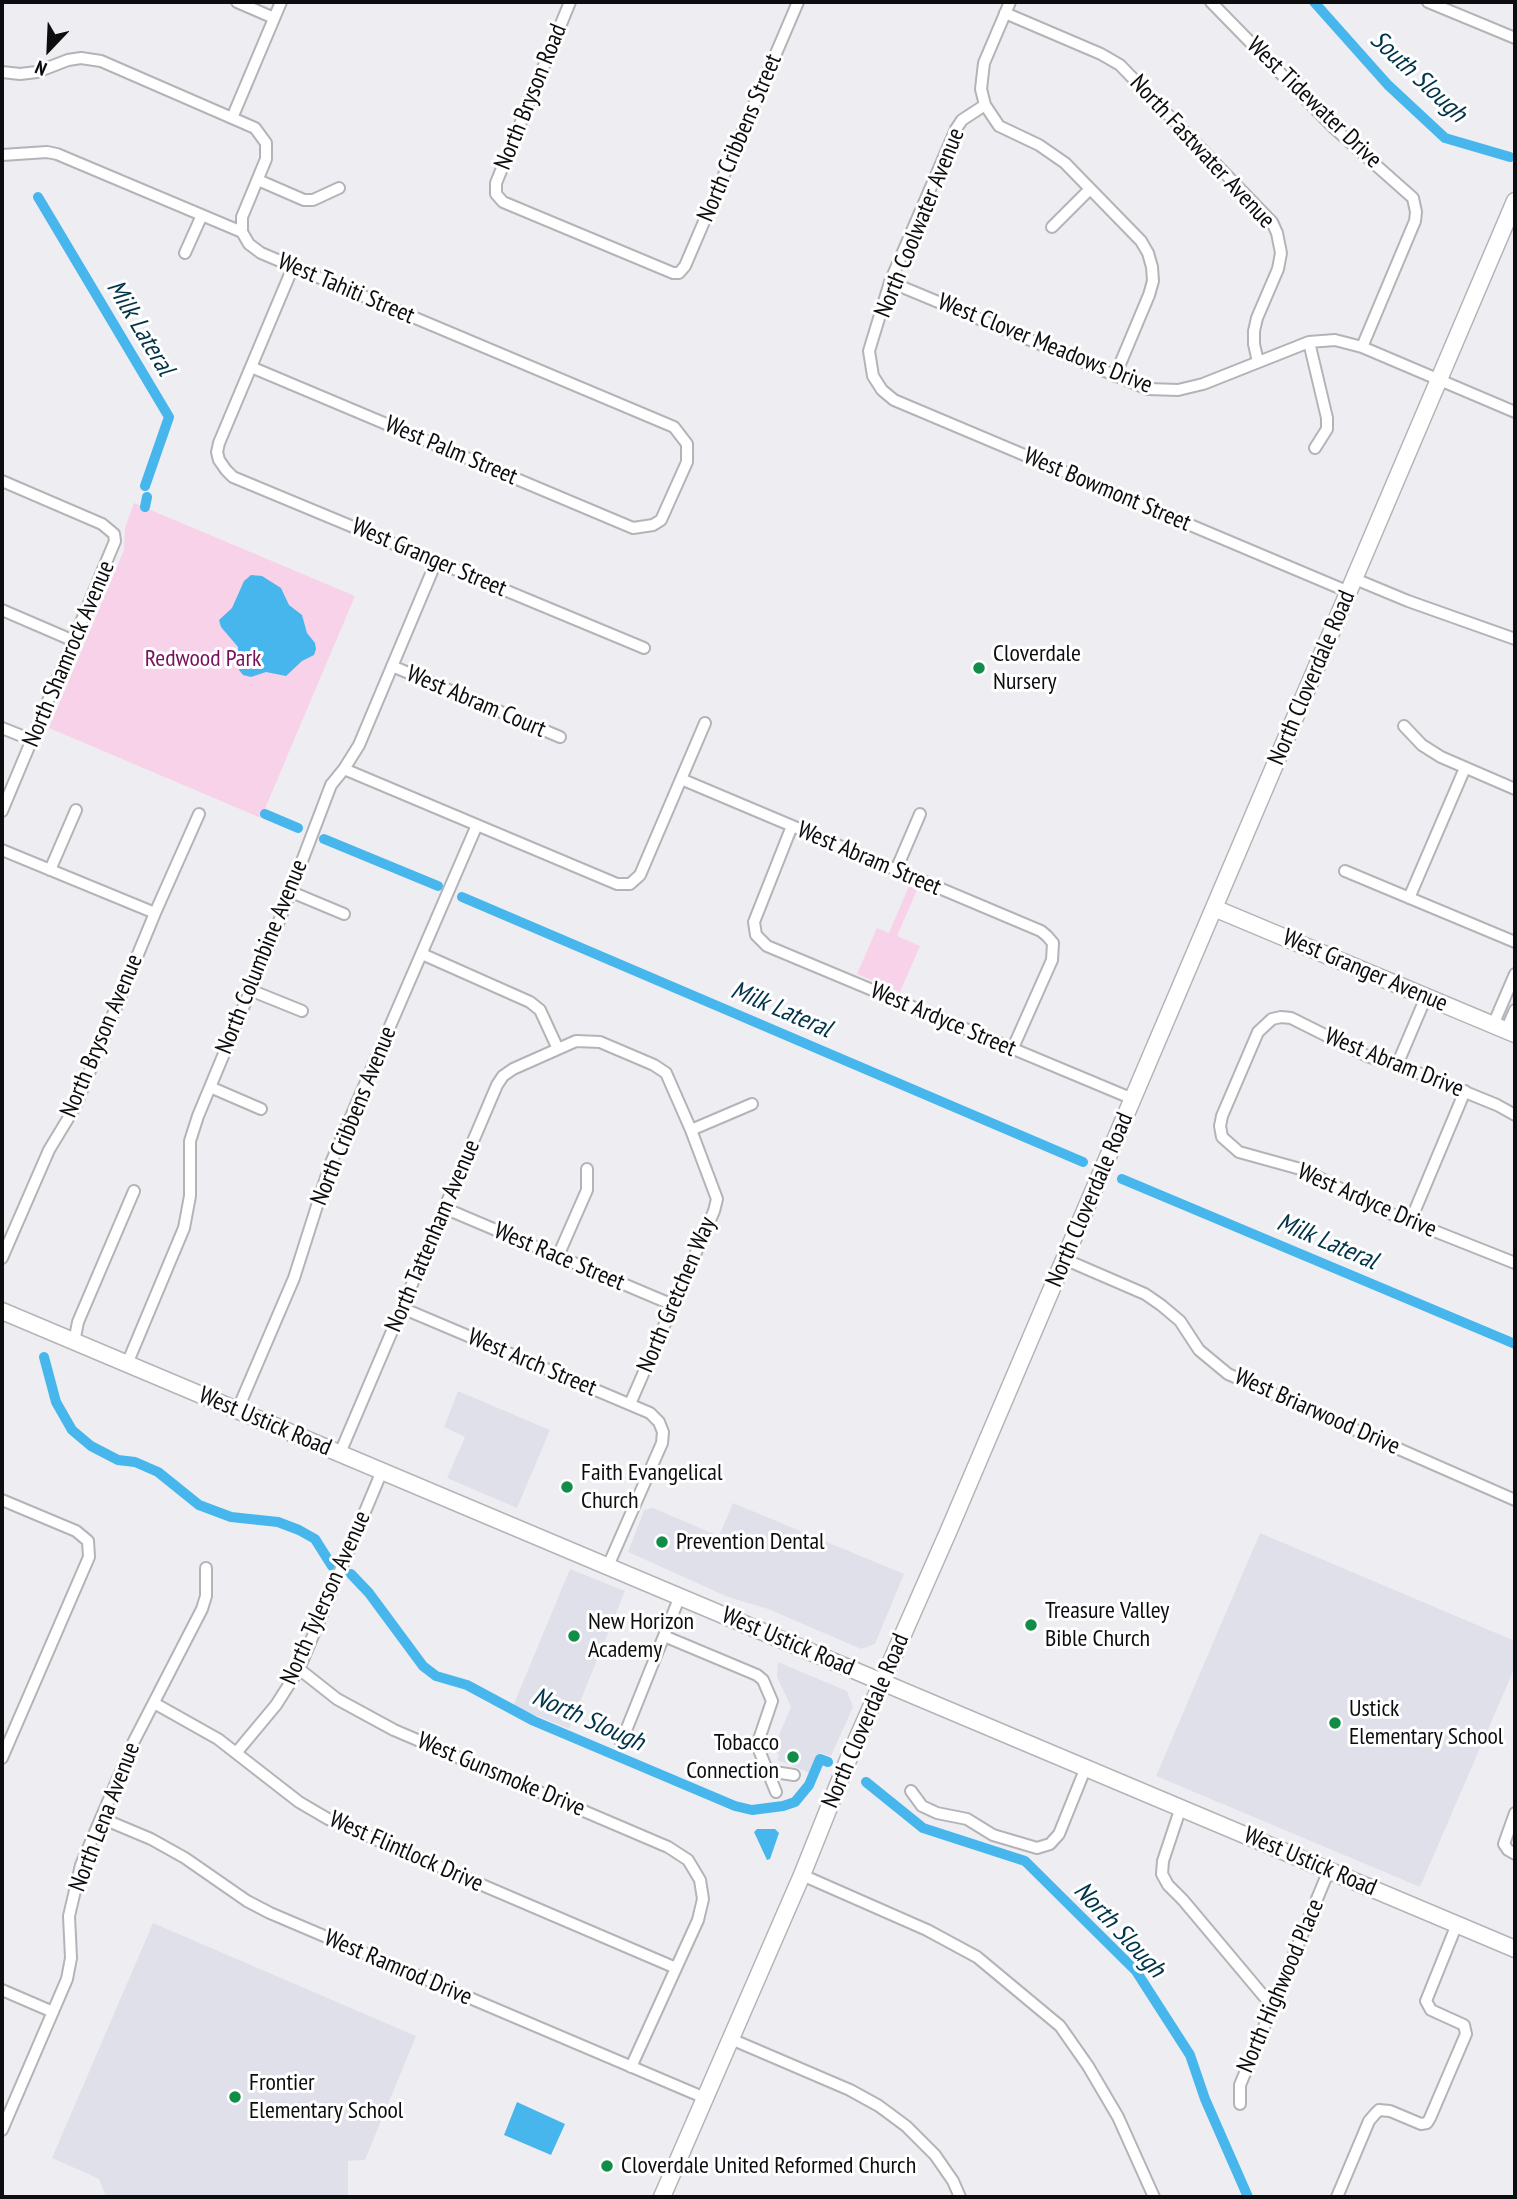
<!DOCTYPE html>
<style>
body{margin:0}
#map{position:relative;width:1517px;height:2199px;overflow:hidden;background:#eeeef2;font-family:"PT Sans Narrow",sans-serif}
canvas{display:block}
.frame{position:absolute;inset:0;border:4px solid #0d0d0f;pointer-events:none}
.north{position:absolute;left:14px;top:14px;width:70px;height:70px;-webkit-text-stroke:5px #fff;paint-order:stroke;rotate:203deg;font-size:19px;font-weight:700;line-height:28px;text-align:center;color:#0d0d0f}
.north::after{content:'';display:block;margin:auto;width:24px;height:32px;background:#0d0d0f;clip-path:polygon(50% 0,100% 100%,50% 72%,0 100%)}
</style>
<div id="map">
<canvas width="1517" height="2199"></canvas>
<div class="frame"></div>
<div class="north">N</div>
</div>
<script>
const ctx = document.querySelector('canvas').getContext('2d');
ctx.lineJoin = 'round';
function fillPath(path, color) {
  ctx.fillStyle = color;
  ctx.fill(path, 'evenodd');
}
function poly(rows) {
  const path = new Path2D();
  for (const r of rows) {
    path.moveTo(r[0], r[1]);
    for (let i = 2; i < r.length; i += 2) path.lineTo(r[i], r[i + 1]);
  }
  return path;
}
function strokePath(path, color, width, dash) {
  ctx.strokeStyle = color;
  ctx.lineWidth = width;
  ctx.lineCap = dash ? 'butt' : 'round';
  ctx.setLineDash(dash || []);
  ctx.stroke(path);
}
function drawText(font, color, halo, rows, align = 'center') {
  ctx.font = font + ' "PT Sans Narrow",sans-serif';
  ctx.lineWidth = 6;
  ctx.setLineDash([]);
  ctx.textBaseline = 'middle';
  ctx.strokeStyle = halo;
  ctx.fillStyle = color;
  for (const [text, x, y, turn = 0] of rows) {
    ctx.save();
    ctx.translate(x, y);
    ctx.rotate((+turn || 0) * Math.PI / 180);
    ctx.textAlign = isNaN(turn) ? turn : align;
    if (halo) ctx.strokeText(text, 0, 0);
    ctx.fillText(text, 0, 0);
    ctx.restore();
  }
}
fillPath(poly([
 [458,1391,550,1430,517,1508,447,1478,465,1437,444,1427],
 [733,1503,904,1574,875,1644,861,1649,768,1609,728,1597,628,1552,644,1510,653,1508,719,1536],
 [1260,1533,1515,1641,1515,1667,1420,1887,1156,1776],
 [570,1569,625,1591,569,1729,513,1706],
 [778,1662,847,1691,853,1707,831,1756,820,1753,810,1773,777,1760,779,1755,776,1753,780,1744,776,1742,791,1707,777,1677],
 [153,1923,416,2036,365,2160,348,2161,348,2197,106,2197,99,2179,52,2158]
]), '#e0e0eb');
fillPath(poly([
 [134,503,355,596,261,818,49,728,124,550,125,528],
 [909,886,917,890,897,936,920,946,900,992,857,974,877,928,889,933]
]), '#f8d2e9');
fillPath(poly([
 [251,575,262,576,281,588,289,605,302,615,307,633,315,643,316,649,314,655,302,661,286,676,266,672,251,677,243,675,239,670,238,647,221,627,219,620,232,608,244,581],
 [757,1829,775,1829,779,1833,770,1859,767,1860,754,1832],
 [517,2102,565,2124,551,2155,504,2135]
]), '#47b6ec');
strokePath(poly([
 [1314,2,1388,85,1445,138,1510,157],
 [38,197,169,417,145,486],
 [145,507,147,497],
 [265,814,298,828],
 [324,839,438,886],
 [462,897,1083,1162],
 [1122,1179,1515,1344],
 [44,1357,56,1402,72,1430,91,1446,118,1460,135,1462,158,1472,199,1505,231,1517,278,1522,299,1530,315,1539,332,1566],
 [351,1574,369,1593,423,1666,436,1676,467,1685,534,1721,735,1806,752,1810,783,1806,795,1802,809,1785,820,1759,828,1762],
 [866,1782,923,1828,1025,1861,1136,1971,1190,2055,1205,2099,1248,2197]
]), '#47b6ec', 10);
const street = poly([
 [237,2,274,18],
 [570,2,496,183,496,194,503,202,673,273,679,273,685,266,798,2],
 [1010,2,984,63,981,89,985,105,962,120,956,129,890,282,869,351,873,376,882,390,894,400,1349,592],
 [1211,2,1334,128,1413,198,1416,212,1415,221,1362,347],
 [1428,2,1515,38],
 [1005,13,1101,54,1120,65,1272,222,1277,233,1281,253,1278,269,1257,318,1254,331,1254,344,1258,362],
 [2,72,20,74,37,72,68,60,81,58,101,61,255,128,266,143,266,159,242,217,242,232],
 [985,105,999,126,1039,145,1065,163,1141,241,1148,253,1152,267,1153,281,1149,295,1115,376],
 [232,118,281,2],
 [2,155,47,152,57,154,242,232,249,244,261,253,674,427,687,444,687,462,661,520,653,525,633,528,251,367],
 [258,180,304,200,313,200,339,188],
 [1052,227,1090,189],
 [185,253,202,215],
 [293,267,219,443,217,452,219,460,226,470,233,477,644,648],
 [890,282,1148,389,1178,390,1203,384,1309,342,1335,340,1362,347,1515,412],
 [1309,342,1327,418,1327,429,1315,448],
 [2,481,102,524,114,534,115,541,2,811],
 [1355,579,1408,601,1515,639],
 [2,610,74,641],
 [392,666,560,737],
 [1404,726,1422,745,1441,757,1515,789],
 [2,728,32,740],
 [344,769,617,884,630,884,640,875,705,723],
 [681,779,1041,931,1047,936,1053,943,1052,960,1012,1050],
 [792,826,754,922,756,935,767,946,1133,1099],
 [2,850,155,913],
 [50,870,76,810],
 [896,870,920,814],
 [1345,871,1515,942],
 [289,891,344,914],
 [1409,898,1465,768],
 [422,954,530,1002,540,1010,558,1049],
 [250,990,302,1011],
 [1493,1025,1515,974],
 [1506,1030,1515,1010],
 [1397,1065,1426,997],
 [210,1087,261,1109],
 [1515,1115,1497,1105,1421,1074,1367,1056,1291,1018,1281,1017,1272,1019,1258,1032,1222,1116,1220,1126,1222,1137,1239,1152,1304,1170,1384,1211,1515,1263],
 [444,1208,673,1305],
 [1410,1222,1465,1091],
 [558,1256,587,1190,587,1169],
 [2,1258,49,1150,75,1107,155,913,199,814],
 [1064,1259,1145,1294,1161,1305,1180,1321,1199,1350,1228,1374,1515,1500],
 [402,1308,650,1413,659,1422,663,1432,662,1443,608,1566],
 [74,1342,78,1322,134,1191],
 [127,1364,184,1228,190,1196,190,1141,198,1116,278,924,331,785,344,769,359,745,436,562],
 [630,1404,714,1211,717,1199,691,1130,752,1104],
 [237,1411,294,1278,330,1165,477,825],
 [340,1453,497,1085,503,1076,513,1069,576,1041,600,1042,654,1065,666,1073,691,1130],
 [2,1500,76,1531,88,1541,89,1557,2,1758],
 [664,1636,757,1675,763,1680,772,1701,757,1745,776,1792],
 [299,1669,337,1699,394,1730,668,1847,688,1860,700,1880,703,1899,698,1920,631,2067],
 [154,1703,218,1739,299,1802,328,1819,676,1968],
 [621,1743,680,1596],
 [236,1753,276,1705,299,1669,382,1471],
 [768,1771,794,1775],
 [911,1791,922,1806,937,1813,967,1819,993,1835,1037,1848,1050,1844,1059,1834,1086,1767],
 [1181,1807,1163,1861,1162,1874,1168,1885,1183,1900,1272,2006],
 [1515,1813,1504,1844,1508,1850,1515,1854],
 [101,1818,151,1839,185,1858,247,1901,270,1913,705,2098],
 [802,1875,927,1930,977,1957,1060,2026,1088,2066,1118,2117,1154,2197],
 [2,1990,53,2012],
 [731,2039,850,2090,879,2106,906,2126,935,2155,953,2181,960,2197],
 [1240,2104,1240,2085,1329,1870],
 [2,2130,67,1979,71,1958,69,1916,81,1865,134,1741,202,1609,206,1596,206,1568],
 [1337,2197,1369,2121,1375,2114,1379,2110,1390,2111,1421,2124,1427,2123,1430,2118,1466,2034,1464,2025,1431,2010,1426,2001,1457,1924]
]);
const secondary = poly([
 [1214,908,1515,1034],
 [2,1311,1515,1949],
 [662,2197,802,1875,850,1755,949,1530,1515,201]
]);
strokePath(street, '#b4b4b8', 14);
strokePath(secondary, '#b4b4b8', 19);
strokePath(street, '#fff', 10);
strokePath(secondary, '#fff', 16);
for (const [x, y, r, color] of [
 [979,668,7,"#118d48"],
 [567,1487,7,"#118d48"],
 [662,1542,7,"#118d48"],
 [1031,1625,7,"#118d48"],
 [574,1636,7,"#118d48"],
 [1335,1723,7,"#118d48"],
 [793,1757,7,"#118d48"],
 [235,2097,7,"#118d48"],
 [607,2166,7,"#118d48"]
]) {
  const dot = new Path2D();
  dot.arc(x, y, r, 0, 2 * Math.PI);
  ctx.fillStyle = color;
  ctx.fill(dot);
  strokePath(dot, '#fff', 2.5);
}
drawText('24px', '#0d0d0f', '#fff', [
 ["North Bryson Road",531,97,-68],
 ["West Tidewater Drive",1314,103,44],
 ["North Cribbens Street",740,138,-67],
 ["North Fastwater Avenue",1202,152,47],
 ["North Coolwater Avenue",920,223,-68],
 ["West Tahiti Street",346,289,23],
 ["West Clover Meadows Drive",1045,344,22],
 ["West Palm Street",451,451,23],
 ["West Bowmont Street",1107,490,23],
 ["West Granger Street",429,558,23],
 ["North Shamrock Avenue",69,654,-67],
 ["North Cloverdale Road",1312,678,-67],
 ["West Abram Court",476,702,23],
 ["West Abram Street",869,859,23],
 ["North Columbine Avenue",262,957,-68],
 ["West Granger Avenue",1365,971,23],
 ["West Ardyce Street",943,1020,23],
 ["North Bryson Avenue",102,1036,-67],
 ["West Abram Drive",1394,1063,22],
 ["North Cribbens Avenue",354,1116,-68],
 ["North Cloverdale Road",1090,1200,-67],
 ["West Ardyce Drive",1367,1201,24],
 ["North Tattenham Avenue",433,1236,-67],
 ["West Race Street",559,1257,23],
 ["North Gretchen Way",677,1295,-67],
 ["West Arch Street",532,1363,23],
 ["West Briarwood Drive",1317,1412,24],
 ["West Ustick Road",265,1422,23],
 ["North Tylerson Avenue",326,1598,-66],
 ["West Ustick Road",788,1642,23],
 ["North Cloverdale Road",866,1721,-67],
 ["West Gunsmoke Drive",501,1775,23],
 ["North Lena Avenue",105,1817,-69],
 ["West Flintlock Drive",406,1852,24],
 ["West Ustick Road",1310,1862,23],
 ["West Ramrod Drive",398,1968,23],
 ["North Highwood Place",1281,1986,-67]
]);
drawText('24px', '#0d0d0f', '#fff', [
 ["Cloverdale",993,654],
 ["Nursery",993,682],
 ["Faith Evangelical",581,1473],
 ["Church",581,1501],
 ["Prevention Dental",676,1542],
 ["Treasure Valley",1045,1611],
 ["Bible Church",1045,1639],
 ["New Horizon",588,1622],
 ["Academy",588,1650],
 ["Ustick",1349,1709],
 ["Elementary School",1349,1737],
 ["Tobacco",779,1743,"right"],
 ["Connection",779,1771,"right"],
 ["Frontier",249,2083],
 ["Elementary School",249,2111],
 ["Cloverdale United Reformed Church",621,2166]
], 'left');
drawText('24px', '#77105d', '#fff', [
 ["Redwood Park",203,659]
]);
drawText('italic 26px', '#013449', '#fff', [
 ["South Slough",1418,77,43],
 ["Milk Lateral",140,328,59],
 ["Milk Lateral",781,1010,23],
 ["Milk Lateral",1327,1242,23],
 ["North Slough",588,1720,24],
 ["North Slough",1119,1930,47]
]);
</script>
